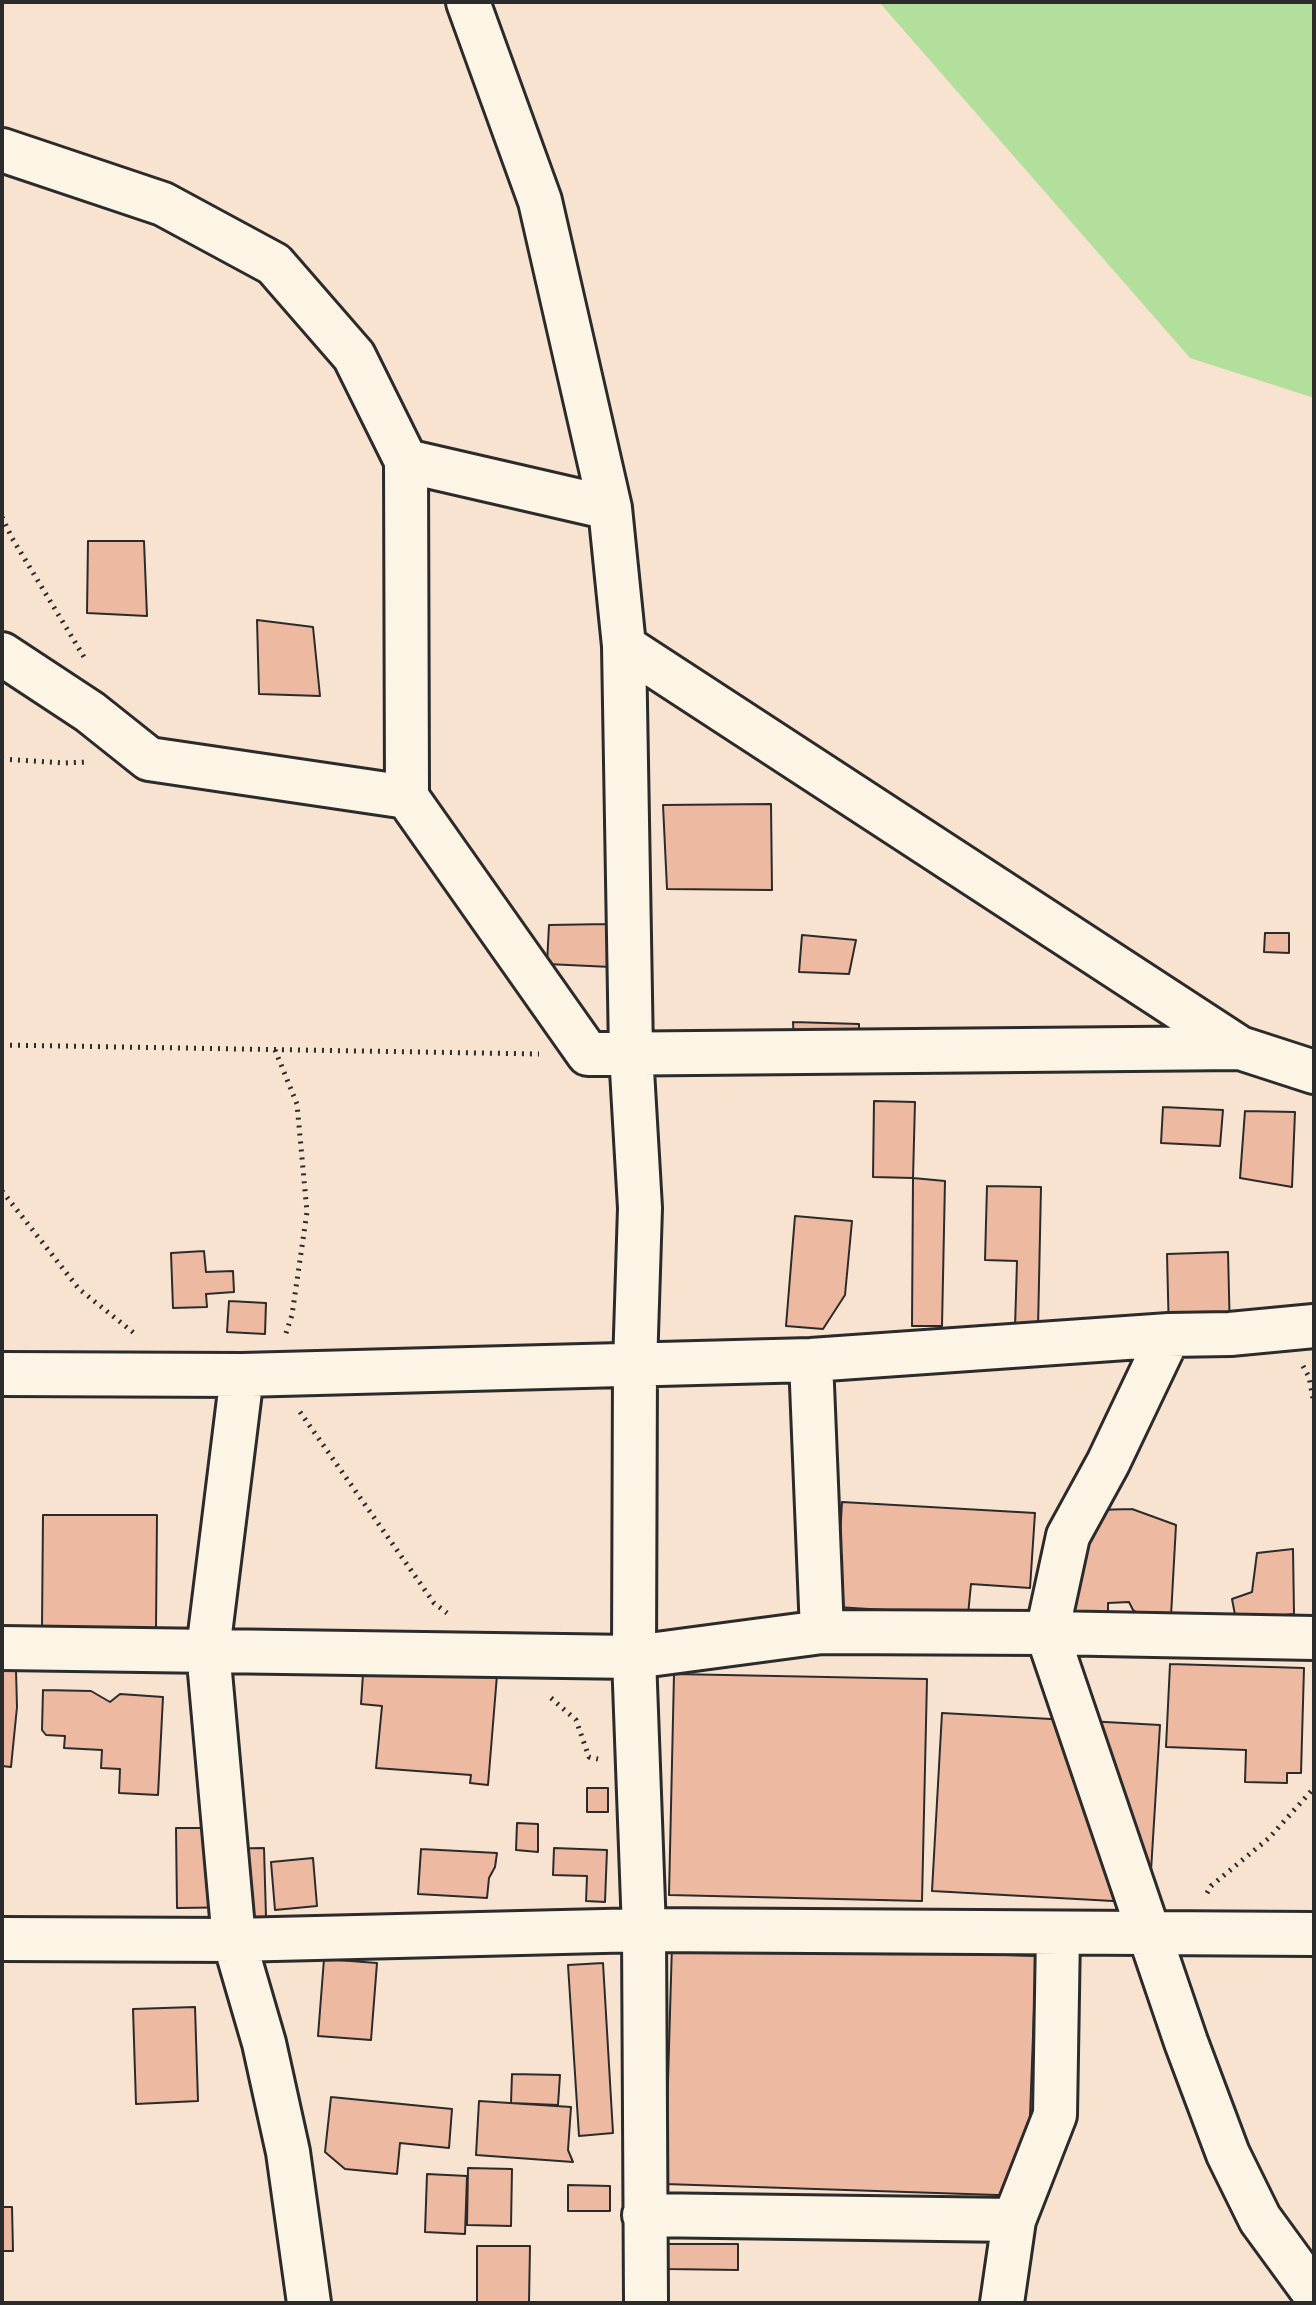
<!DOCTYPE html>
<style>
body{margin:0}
#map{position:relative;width:1316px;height:2305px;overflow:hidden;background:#f8e3d1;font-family:"Gochi Hand",sans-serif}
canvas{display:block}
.frame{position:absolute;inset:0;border:4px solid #2b2b2b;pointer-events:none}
</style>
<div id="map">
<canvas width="1316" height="2305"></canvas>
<div class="frame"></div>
</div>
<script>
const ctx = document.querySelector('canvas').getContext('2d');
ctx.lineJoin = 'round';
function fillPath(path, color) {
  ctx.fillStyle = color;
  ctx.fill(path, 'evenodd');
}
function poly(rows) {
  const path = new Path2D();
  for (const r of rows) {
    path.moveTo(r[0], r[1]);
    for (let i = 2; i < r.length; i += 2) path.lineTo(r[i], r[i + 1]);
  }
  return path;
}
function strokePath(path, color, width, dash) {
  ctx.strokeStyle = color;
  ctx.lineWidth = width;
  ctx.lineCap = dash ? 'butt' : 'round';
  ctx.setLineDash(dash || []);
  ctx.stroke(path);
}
fillPath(poly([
 [879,2,1314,2,1314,398,1190,358]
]), '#b3df9d');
const building = poly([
 [88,541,144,541,147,616,87,613,88,541],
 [257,620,313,627,320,696,259,694,257,620],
 [771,804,772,890,667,889,663,805,771,804],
 [608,924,611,967,547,964,549,925,608,924],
 [1265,933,1289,933,1289,953,1264,952,1265,933],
 [802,935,856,940,849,974,799,972,802,935],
 [793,1022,859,1024,859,1063,795,1063,793,1022],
 [874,1101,915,1102,913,1178,873,1177,874,1101],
 [1163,1107,1223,1110,1220,1146,1161,1143,1163,1107],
 [1245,1111,1295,1112,1292,1187,1240,1178,1245,1111],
 [913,1178,945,1181,942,1326,912,1326,913,1178],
 [987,1186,1041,1187,1038,1329,1015,1328,1017,1261,985,1260,987,1186],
 [795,1216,852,1221,845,1295,823,1329,786,1326,795,1216],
 [204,1251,206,1272,233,1271,234,1292,206,1294,207,1307,173,1308,171,1253,204,1251],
 [1228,1252,1230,1334,1169,1335,1167,1254,1228,1252],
 [229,1301,266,1303,265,1334,227,1332,229,1301],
 [842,1502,1035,1513,1030,1588,971,1584,968,1615,836,1607,842,1502],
 [1132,1509,1176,1525,1171,1616,1156,1626,1133,1610,1129,1602,1108,1603,1108,1618,1060,1621,1040,1569,1057,1511,1132,1509],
 [43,1515,157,1515,156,1629,42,1627,43,1515],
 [1293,1549,1294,1614,1236,1620,1232,1599,1252,1592,1257,1553,1293,1549],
 [1170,1664,1304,1668,1301,1773,1287,1773,1287,1783,1245,1782,1246,1750,1166,1747,1170,1664],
 [385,1665,497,1675,488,1785,470,1783,471,1775,376,1768,382,1706,361,1704,363,1674,384,1676,385,1665],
 [2,1670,16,1670,17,1707,11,1767,2,1766,2,1670],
 [674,1674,927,1679,922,1901,669,1895,674,1674],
 [43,1690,91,1691,110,1702,120,1694,163,1697,158,1795,119,1793,120,1769,101,1768,102,1750,64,1748,65,1736,46,1735,42,1730,43,1690],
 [942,1713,1160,1725,1149,1903,932,1891,942,1713],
 [587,1788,608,1788,608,1812,587,1812,587,1788],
 [517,1823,538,1824,538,1852,516,1850,517,1823],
 [176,1828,207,1828,208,1849,264,1848,266,1917,249,1917,249,1907,177,1908,176,1828],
 [554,1848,607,1850,605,1902,586,1901,587,1876,553,1875,554,1848],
 [421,1849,497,1853,495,1867,489,1878,487,1898,418,1894,421,1849],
 [313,1858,317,1906,275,1910,271,1862,313,1858],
 [672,1944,1036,1956,1027,2196,665,2184,672,1944],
 [324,1959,377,1963,371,2040,318,2036,324,1959],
 [603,1963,613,2133,579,2136,568,1965,603,1963],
 [195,2007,198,2101,136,2104,133,2009,195,2007],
 [512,2074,560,2075,558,2105,511,2103,512,2074],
 [331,2097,452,2109,449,2148,400,2143,397,2174,345,2169,325,2152,331,2097],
 [479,2101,571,2107,568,2150,573,2162,476,2155,479,2101],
 [468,2168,512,2169,511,2226,467,2225,468,2168],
 [427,2174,467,2176,465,2234,425,2232,427,2174],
 [568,2185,610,2186,610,2211,568,2211,568,2185],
 [2,2207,12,2207,13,2251,2,2251,2,2207],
 [667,2244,738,2244,738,2270,667,2269,667,2244],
 [477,2246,530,2246,529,2303,477,2303,477,2246]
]);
fillPath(building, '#eeb9a1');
strokePath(building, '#2b2b2b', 2);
const minor = poly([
 [468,2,540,201,610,508,624,646,631,1053,640,1208,635,1366,634,1657,644,1930,646,2303],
 [2,150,163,204,274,264,354,356,406,461,407,797,588,1054,1240,1048],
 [406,461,610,508],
 [624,646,1240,1048,1314,1072],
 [2,654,90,712,149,759,407,797],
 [1169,1335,1108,1463,1068,1536,1047,1633,1186,2042,1228,2154,1260,2219,1314,2293],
 [811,1360,822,1632],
 [2,1374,242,1375,811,1360,1169,1335,1230,1334,1314,1326],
 [242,1375,208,1650,234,1940,264,2043,288,2152,309,2303],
 [2,1648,634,1657,822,1632,1047,1633,1314,1638],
 [2,1939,234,1940,644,1930,1314,1934],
 [644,2215,1014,2220],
 [1002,2303,1014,2220,1055,2115,1058,1934]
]);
strokePath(minor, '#2b2b2b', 48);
strokePath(poly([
 [2,517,12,538,84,657],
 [2,759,64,763,88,762],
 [2,1045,539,1054],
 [275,1050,297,1104,307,1212,292,1315,285,1336],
 [2,1191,79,1289,134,1333],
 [1303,1366,1309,1377,1314,1404],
 [300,1412,434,1603,447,1613],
 [551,1698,576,1720,589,1757,598,1759],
 [1207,1893,1211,1886,1269,1838,1314,1788]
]), '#2b2b2b', 5, [2, 6]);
strokePath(minor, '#fcf5e5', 42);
</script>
